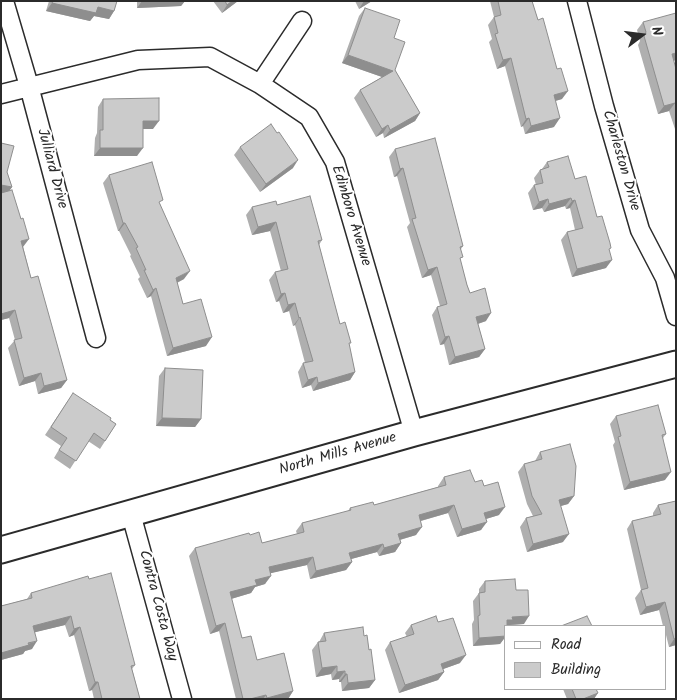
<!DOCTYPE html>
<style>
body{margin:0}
#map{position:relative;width:677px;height:700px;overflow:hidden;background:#fff;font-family:Kalam,sans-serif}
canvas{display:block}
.frame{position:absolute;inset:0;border:2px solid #2b2b2b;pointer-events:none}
.legend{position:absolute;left:504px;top:625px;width:162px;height:65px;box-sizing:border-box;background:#fff;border:1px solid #aaa;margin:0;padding:6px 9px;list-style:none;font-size:15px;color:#2b2b2b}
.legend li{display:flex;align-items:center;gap:10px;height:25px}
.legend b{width:25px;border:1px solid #aaa}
.north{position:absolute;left:617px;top:10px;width:50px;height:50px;-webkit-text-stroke:4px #fff;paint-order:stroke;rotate:75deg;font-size:14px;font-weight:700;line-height:20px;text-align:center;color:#2b2b2b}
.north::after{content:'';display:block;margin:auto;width:18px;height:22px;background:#2b2b2b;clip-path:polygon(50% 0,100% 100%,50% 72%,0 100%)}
</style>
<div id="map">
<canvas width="677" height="700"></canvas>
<div class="frame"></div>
<ul class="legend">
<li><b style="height:6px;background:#fff"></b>Road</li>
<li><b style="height:14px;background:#cbcbcb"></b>Building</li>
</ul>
<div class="north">N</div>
</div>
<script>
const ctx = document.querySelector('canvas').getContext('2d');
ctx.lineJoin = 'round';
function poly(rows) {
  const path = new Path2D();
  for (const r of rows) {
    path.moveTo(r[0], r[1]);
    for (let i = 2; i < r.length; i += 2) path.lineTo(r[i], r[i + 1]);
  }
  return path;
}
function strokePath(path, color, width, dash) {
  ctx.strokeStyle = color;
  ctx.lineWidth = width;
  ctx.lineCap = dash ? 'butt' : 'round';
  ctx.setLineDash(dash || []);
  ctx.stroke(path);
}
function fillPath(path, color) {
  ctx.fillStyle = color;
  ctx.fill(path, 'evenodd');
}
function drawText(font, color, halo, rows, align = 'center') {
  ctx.font = font + ' Kalam,sans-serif';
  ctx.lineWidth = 4;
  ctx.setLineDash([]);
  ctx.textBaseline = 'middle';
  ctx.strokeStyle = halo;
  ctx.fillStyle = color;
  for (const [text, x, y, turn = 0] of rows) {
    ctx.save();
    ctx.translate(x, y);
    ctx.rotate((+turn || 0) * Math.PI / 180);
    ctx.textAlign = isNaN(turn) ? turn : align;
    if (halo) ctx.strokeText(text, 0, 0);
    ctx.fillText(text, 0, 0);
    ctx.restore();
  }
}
const minor = poly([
 [4,1,29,86,96,338],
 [577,1,604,106,640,230,665,278,676,316],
 [260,84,302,21],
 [1,94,138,60,210,57,260,84,309,117,335,162,414,433],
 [131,514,182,699]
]);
const secondary = poly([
 [1,550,414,433,676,364]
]);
strokePath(minor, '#2b2b2b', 21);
strokePath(secondary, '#2b2b2b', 29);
strokePath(minor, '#fff', 18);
strokePath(secondary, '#fff', 25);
fillPath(poly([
 [49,1,117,1,114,11,109,19,94,16,90,21,46,11],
 [137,1,185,1,181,6,137,8],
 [213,1,238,1,222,13],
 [355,1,372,1,359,9],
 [490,1,532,1,562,99,555,101,554,127,525,134,523,126,521,127,505,66,497,69,489,42,492,39,488,25,494,17],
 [365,8,394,38,395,70,420,113,415,121,384,138,383,133,376,137,354,98,360,90,382,77,342,63,359,16],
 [643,22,676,60,673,61,676,69,676,132,669,111,658,114,638,45,640,41,637,30],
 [103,99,153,129,143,129,137,156,94,156,95,138,97,133,98,107],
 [1,143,7,172,12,187,9,191,31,278,67,380,61,388,38,394,35,381,19,386,8,348,15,340,9,318,1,320],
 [240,147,293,168,260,192,234,155],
 [395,149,463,246,461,249,460,260,467,285,470,293,486,321,478,324,485,349,479,357,449,365,444,344,440,345,432,315,437,307,440,306,431,275,422,278,407,227,410,223,397,176,394,177,389,157],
 [547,162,575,179,597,217,609,251,606,268,572,277,561,240,567,232,575,230,570,208,566,209,565,206,544,212,542,208,533,210,528,193,534,185,536,185,534,178,540,170,542,169],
 [109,175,160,204,184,279,177,283,183,304,206,346,167,356,151,296,147,298,138,279,140,277,130,256,131,255,119,231,118,231,103,183],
 [277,205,322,240,319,245,340,324,349,345,355,372,350,380,313,391,311,385,302,388,298,372,303,363,305,363,295,325,293,326,289,311,283,313,279,301,276,302,269,280,275,272,281,271,270,231,252,235,246,215,252,207],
 [165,368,201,419,195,427,156,426,159,376],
 [67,402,110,420,116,424,100,449,88,441,70,469,54,458,61,446,45,435],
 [616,416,666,434,663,438,665,480,624,490,613,445,615,442,610,424],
 [540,452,574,496,568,504,561,506,563,542,527,552,520,527,526,518,533,516,527,504,518,472,524,464,535,461],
 [444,477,475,482,484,486,499,515,486,519,481,530,457,537,448,513,421,521,416,535,400,540,401,543,395,552,379,556,377,552,351,559,352,562,346,570,310,579,307,565,270,573,265,584,255,587,251,593,231,599,242,638,257,660,293,691,288,699,236,699,219,631,210,634,189,556,195,548,250,535,262,543,297,534,296,531,302,523,348,511,350,508,374,505,438,487,438,486],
 [676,501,676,645,669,647,666,635,666,626,663,626,659,610,640,615,635,598,641,590,627,529,632,521,653,516,653,513,658,505],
 [89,579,135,665,132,669,140,699,94,699,92,690,89,691,74,635,69,637,65,625,35,632,32,649,25,651,23,654,1,660,1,606,27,599,31,593],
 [485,581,516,590,524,624,509,625,506,626,506,636,500,644,473,646,472,624,474,620,473,601,479,593,479,589],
 [438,622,460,663,443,669,444,672,438,680,399,693,385,650,390,642,407,637,405,633,411,625],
 [324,633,364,636,369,650,375,680,369,688,342,691,341,682,339,682,339,679,332,680,331,674,316,677,312,650,318,642,319,642],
 [563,689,596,689,594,699,567,699]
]), '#afafaf');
fillPath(poly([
 [142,1,185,1,181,6,137,8],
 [232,1,238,1,222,13,227,5],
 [364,1,372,1,359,9],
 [52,3,98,7,114,11,109,19,94,16,90,21,46,11],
 [676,53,676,60,666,63,672,54],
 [348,55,393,71,388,79,342,63],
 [511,58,505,66,497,69,503,60],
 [568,91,562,99,548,103,554,95],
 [675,103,669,111,658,114,664,106],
 [420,113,415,121,384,138,390,130],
 [529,118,523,126,521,127,526,119],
 [560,118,554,127,525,134,531,126],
 [143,121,159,121,153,129,137,129],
 [388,125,383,133,376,137,382,129],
 [100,148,143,148,137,156,94,156],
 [298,160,293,168,260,192,266,184],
 [403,168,397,176,394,177,400,169],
 [1,185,12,187,6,196,1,195],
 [571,198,565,206,544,212,549,204],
 [548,199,542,208,533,210,539,202],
 [575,200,570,208,566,209,572,201],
 [276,222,270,231,252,235,258,227],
 [123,223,125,223,119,231,118,231],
 [29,239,23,247,16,249,21,241],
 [612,260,606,268,572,277,577,269],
 [437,267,431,275,422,278,428,270],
 [190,271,184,279,170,286,176,278],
 [156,288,151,296,147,298,153,290],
 [285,293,279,301,276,302,281,294],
 [295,303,289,311,283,313,288,305],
 [15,310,9,318,1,320,1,314],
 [491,313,486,321,471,326,476,317],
 [300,317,295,325,293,326,299,318],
 [449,336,444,344,440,345,445,337],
 [212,337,206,346,167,356,173,348],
 [485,349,479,357,449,365,455,357],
 [355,372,350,380,313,391,318,383],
 [41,373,35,381,19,386,24,378],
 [317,377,311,385,302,388,308,380],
 [67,380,61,388,38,394,44,386],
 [162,418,201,419,195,427,156,426],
 [671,472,665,480,624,490,630,482],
 [574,496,568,504,553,508,559,500],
 [454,505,448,513,413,523,419,515],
 [505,507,499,515,479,521,484,513],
 [487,522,481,530,457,537,462,529],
 [422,527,416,535,392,542,398,534],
 [569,534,563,542,527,552,533,544],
 [401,543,395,552,379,556,384,548],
 [383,544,377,552,344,561,349,553],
 [313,557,307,565,263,575,269,567],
 [352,562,346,570,310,579,316,571],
 [271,576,265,584,255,587,251,593,224,601,230,592,255,580],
 [665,602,659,610,640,615,646,607],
 [71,616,65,625,28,634,33,626],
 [529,616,524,624,509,625,508,626,506,626,507,620,512,617],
 [225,623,219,631,210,634,216,626],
 [80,627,74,635,69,637,74,629],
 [506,636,500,644,473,646,479,638],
 [676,638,676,645,669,647,674,639],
 [37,641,32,649,25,651,23,654,1,660,1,653],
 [466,655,460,663,435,672,441,664],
 [337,666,331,674,316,677,322,668],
 [345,671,339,679,332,680,337,672],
 [444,672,438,680,399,693,405,685],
 [345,674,347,674,341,682,339,682],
 [375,680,369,688,342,691,348,683],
 [95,682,98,682,92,690,89,691],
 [293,691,288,699,266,699,267,698],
 [598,693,594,699,583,699],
 [266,695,263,699,250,699]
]), '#8e8e8e');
const building = poly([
 [53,1,117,1,114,11,98,7,96,13,52,3,53,1],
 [225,1,232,1,227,5,225,1],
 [498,1,532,1,538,20,543,18,557,69,561,68,568,91,554,95,560,118,531,126,529,118,526,119,511,58,503,60,495,34,498,33,494,17,501,15,498,1],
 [365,8,400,20,394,38,405,42,395,70,420,113,390,130,388,125,382,129,360,90,393,71,348,55,365,8],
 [676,13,676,53,672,54,676,69,676,105,675,103,664,106,644,36,646,32,643,22,676,13],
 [159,98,159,121,143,121,143,148,100,148,100,130,103,130,103,99,159,98],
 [271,124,277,133,279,132,298,160,266,184,240,147,271,124],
 [435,138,463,246,460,247,463,257,460,258,467,285,470,293,485,288,491,313,476,317,485,349,455,357,449,336,445,337,437,307,447,304,437,267,428,270,412,219,416,218,403,168,400,169,395,149,435,138],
 [1,143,14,146,7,172,12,187,1,185,1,143],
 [568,156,575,179,586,176,597,217,602,216,610,243,611,248,609,249,612,260,577,269,567,232,583,228,575,200,572,201,571,198,549,204,548,199,539,202,534,185,543,183,540,170,549,167,547,162,568,156],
 [152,162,163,200,159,202,190,271,176,278,183,304,201,299,212,337,173,348,156,288,153,290,144,270,146,270,136,248,138,247,125,223,123,223,109,175,152,162],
 [12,190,21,219,23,218,29,239,21,241,31,278,38,276,67,380,44,386,41,373,24,378,14,340,22,338,15,310,1,314,1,193,12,190],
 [310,196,322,240,318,241,340,324,345,322,351,343,349,343,355,372,318,383,317,377,308,380,303,363,313,361,300,317,299,318,295,303,288,305,285,293,281,294,275,272,288,269,276,222,258,227,252,207,276,201,277,205,310,196],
 [165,368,203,370,201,419,162,418,165,368],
 [73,393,111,418,110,420,116,424,105,441,94,433,76,461,59,450,67,438,51,427,73,393],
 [658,405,666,434,662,435,671,472,630,482,618,437,621,436,616,416,658,405],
 [570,444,576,466,574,496,559,500,569,534,533,544,526,518,542,514,532,496,524,464,542,459,540,452,570,444],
 [470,470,475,482,482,480,484,486,498,482,505,507,484,513,487,522,462,529,454,505,419,515,422,527,398,534,401,543,384,548,383,544,349,553,352,562,316,571,313,557,269,567,271,576,255,580,257,585,230,592,242,638,251,636,257,660,284,653,293,691,267,698,266,695,250,699,243,699,225,623,216,626,195,548,249,533,250,535,259,532,262,543,304,532,302,523,351,510,350,508,373,502,374,505,446,485,444,477,470,470],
 [676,501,676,638,674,639,665,602,646,607,641,590,648,588,632,521,661,514,658,505,676,501],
 [111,573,135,665,131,666,140,699,102,699,98,682,95,682,80,627,74,629,71,616,33,626,37,641,28,643,29,645,1,653,1,606,32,598,31,593,88,576,89,579,111,573],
 [515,579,516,590,528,590,529,616,512,617,513,620,507,620,507,626,506,626,506,636,479,638,478,616,480,615,479,593,485,592,485,581,515,579],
 [436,616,438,622,453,618,466,655,441,664,444,672,405,685,390,642,414,634,411,625,436,616],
 [587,616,592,626,561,626,587,616],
 [363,627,364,636,367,635,369,650,371,649,375,680,348,683,347,674,345,674,345,671,337,672,337,666,322,668,318,642,326,641,324,633,363,627],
 [572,689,596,689,598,693,583,699,576,699,572,689]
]);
fillPath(building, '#cbcbcb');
strokePath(building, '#8e8e8e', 1);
drawText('15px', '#2b2b2b', '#fff', [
 ["Charleston Drive",620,161,74],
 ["Julliard Drive",51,169,75],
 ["Edinboro Avenue",350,216,73],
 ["North Mills Avenue",338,455,-16],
 ["Contra Costa Way",157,606,75]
]);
</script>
